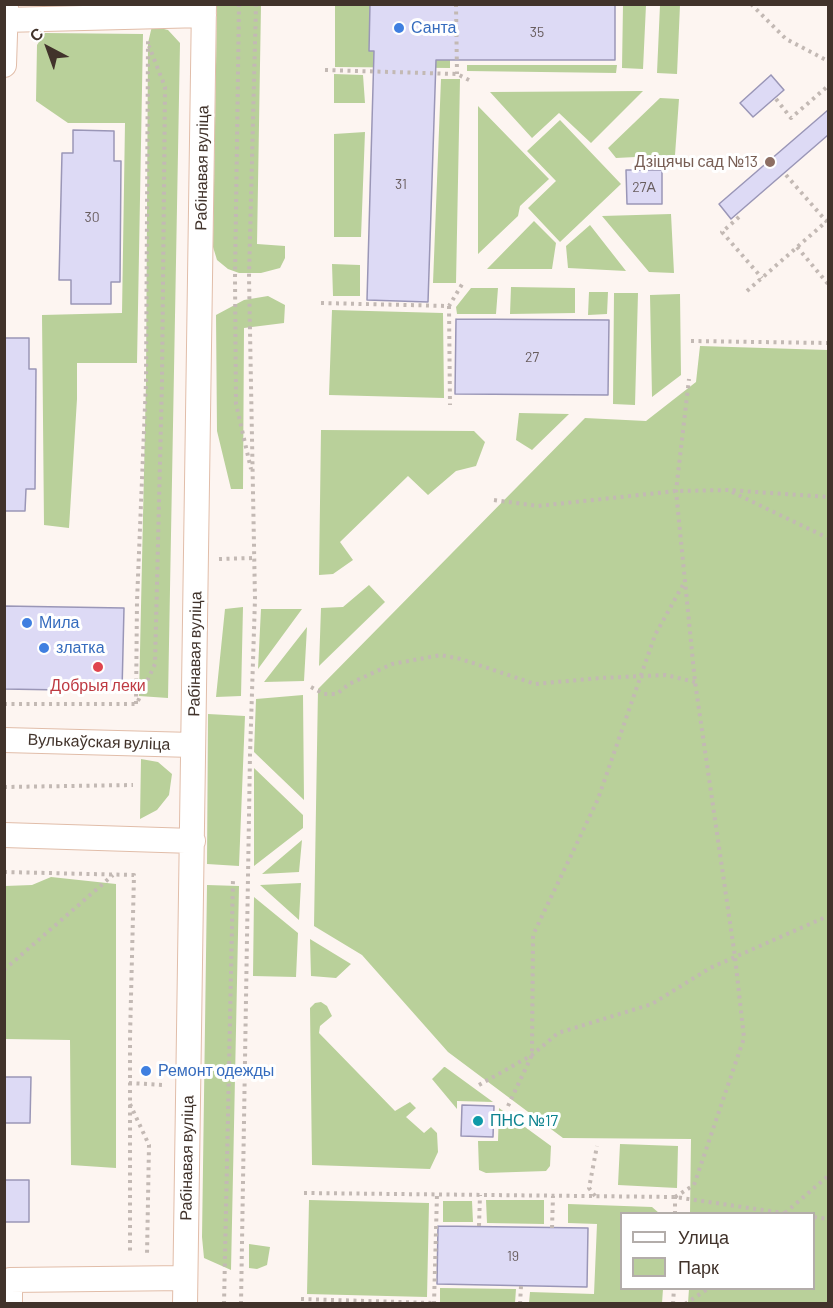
<!DOCTYPE html>
<meta charset="utf-8">
<style>
body{margin:0}
#map{position:relative;width:833px;height:1308px;overflow:hidden;background:#fdf5f1;font-family:Barlow,sans-serif}
canvas{display:block}
.frame{position:absolute;inset:0;border:6px solid #41332b;pointer-events:none}
.legend{position:absolute;left:620px;top:1212px;width:195px;height:78px;box-sizing:border-box;background:#fff;border:2px solid #b3adaa;margin:0;padding:8px 10px;list-style:none;font-size:18px;color:#41332b}
.legend li{display:flex;align-items:center;gap:12px;height:30px}
.legend b{width:30px;border:2px solid #b3adaa}
.north{position:absolute;left:18px;top:18px;width:60px;height:60px;-webkit-text-stroke:4px #fff;paint-order:stroke;rotate:319deg;font-size:16px;font-weight:700;line-height:24px;text-align:center;color:#41332b}
.north::after{content:'';display:block;margin:auto;width:21px;height:27px;background:#41332b;clip-path:polygon(50% 0,100% 100%,50% 72%,0 100%)}
</style>
<div id="map">
<canvas width="833" height="1308"></canvas>
<div class="frame"></div>
<ul class="legend">
<li><b style="height:8px;background:#fff"></b>Улица</li>
<li><b style="height:16px;background:#b9d09a"></b>Парк</li>
</ul>
<div class="north">С</div>
</div>
<script>
const ctx = document.querySelector('canvas').getContext('2d');
ctx.lineJoin = 'round';
function fillPath(path, color) {
  ctx.fillStyle = color;
  ctx.fill(path, 'evenodd');
}
function poly(rows) {
  const path = new Path2D();
  for (const r of rows) {
    path.moveTo(r[0], r[1]);
    for (let i = 2; i < r.length; i += 2) path.lineTo(r[i], r[i + 1]);
  }
  return path;
}
function strokePath(path, color, width, dash) {
  ctx.strokeStyle = color;
  ctx.lineWidth = width;
  ctx.lineCap = dash ? 'butt' : 'round';
  ctx.setLineDash(dash || []);
  ctx.stroke(path);
}
function drawText(font, color, halo, rows, align = 'center') {
  ctx.font = font + ' Barlow,sans-serif';
  ctx.lineWidth = 6;
  ctx.setLineDash([]);
  ctx.textBaseline = 'middle';
  ctx.strokeStyle = halo;
  ctx.fillStyle = color;
  for (const [text, x, y, turn = 0] of rows) {
    ctx.save();
    ctx.translate(x, y);
    ctx.rotate((+turn || 0) * Math.PI / 180);
    ctx.textAlign = isNaN(turn) ? turn : align;
    if (halo) ctx.strokeText(text, 0, 0);
    ctx.fillText(text, 0, 0);
    ctx.restore();
  }
}
fillPath(poly([
 [217,5,261,5,257,244,285,246,285,258,280,268,261,273,239,273,228,269,217,260,213,247],
 [335,5,450,5,450,68,335,67],
 [623,5,646,5,643,69,622,68],
 [660,5,680,5,677,74,657,73],
 [152,26,168,30,180,43,168,698,139,696,146,382,148,43],
 [45,33,143,34,137,363,77,363,77,399,69,528,44,525,42,315,122,313,125,123,68,123,36,101,37,45],
 [467,65,617,65,616,73,467,71],
 [334,74,363,75,365,103,334,103],
 [441,79,460,79,456,283,433,283],
 [643,91,591,143,559,113,532,138,490,92],
 [660,98,679,99,675,155,616,158,608,148],
 [478,106,549,179,520,206,518,216,478,254],
 [560,120,621,184,560,242,528,208,556,181,527,151],
 [365,132,361,237,334,237,334,134],
 [671,214,674,273,649,272,602,216],
 [534,221,556,243,552,269,487,269],
 [590,225,626,271,568,268,566,246],
 [332,264,360,265,360,296,333,296],
 [511,287,575,288,575,313,510,314],
 [471,288,498,288,496,314,457,314,456,307],
 [589,292,608,292,607,314,588,315],
 [614,293,638,293,635,405,613,404],
 [680,294,681,375,652,397,650,295],
 [268,296,285,305,284,323,244,328,243,489,231,489,217,431,216,315,244,300],
 [332,310,443,313,444,398,329,395],
 [700,346,828,350,828,1303,688,1303,689,1289,814,1288,814,1214,690,1213,691,1139,563,1138,448,1052,362,955,314,926,318,689,585,418,646,421,696,382],
 [519,413,569,414,532,450,516,440],
 [321,430,474,431,485,442,476,466,456,471,428,495,408,476,340,542,353,560,333,574,319,575],
 [369,585,385,602,319,666,321,608,343,607],
 [243,607,241,696,216,697,225,609],
 [261,609,302,609,258,669],
 [307,627,304,681,264,682],
 [303,695,304,800,254,752,256,699],
 [208,714,245,716,239,866,207,864],
 [141,759,158,762,172,774,169,795,157,810,140,819],
 [254,768,303,815,303,828,254,866],
 [302,840,299,872,262,874],
 [51,877,116,884,116,1168,71,1165,70,1040,5,1039,5,886,32,885],
 [301,883,299,920,260,885],
 [207,885,239,886,231,1270,204,1258,202,1237],
 [254,897,298,933,296,977,253,976],
 [310,939,351,964,336,978,311,976],
 [321,1002,327,1006,332,1016,320,1026,319,1033,395,1111,410,1102,416,1108,406,1117,424,1133,431,1127,437,1133,438,1152,430,1169,312,1165,310,1008,315,1003],
 [444,1067,445,1067,493,1102,457,1101,457,1109,432,1079],
 [499,1108,551,1146,550,1166,546,1171,486,1173,479,1170,478,1141,498,1141],
 [620,1144,678,1146,677,1188,618,1185],
 [309,1200,429,1203,427,1297,307,1294],
 [486,1200,544,1200,544,1224,487,1223],
 [443,1201,472,1201,473,1222,443,1222],
 [568,1204,652,1207,659,1213,622,1214,622,1288,663,1289,662,1303,529,1303,530,1292,594,1294,597,1224,568,1223],
 [249,1244,270,1247,267,1265,257,1269,249,1268],
 [440,1288,516,1289,515,1303,440,1303]
]), '#b9d09a');
const building = poly([
 [370,4,615,4,615,60,436,60,428,302,367,300,374,51,369,51,370,4],
 [771,75,784,90,753,117,740,103,771,75],
 [828,110,828,135,731,219,719,204,828,110],
 [73,130,114,131,114,161,121,161,120,282,111,282,111,304,71,304,71,280,59,280,62,153,73,153,73,130],
 [626,170,662,170,662,204,627,204,626,170],
 [456,319,609,320,608,395,455,394,456,319],
 [4,338,29,338,29,369,36,369,35,489,26,489,25,511,4,511,4,338],
 [4,606,124,608,122,691,4,689,4,606],
 [4,1077,31,1077,30,1123,4,1123,4,1077],
 [462,1105,494,1106,493,1137,461,1136,462,1105],
 [4,1180,29,1180,29,1222,4,1222,4,1180],
 [438,1226,588,1228,587,1287,437,1284,438,1226]
]);
fillPath(building, '#dddaf5');
strokePath(building, '#9a96b7', 1.5);
const minor = poly([
 [4,20,204,15],
 [4,65,6,4],
 [4,740,193,745],
 [4,835,193,841],
 [10,1304,10,1280,185,1278],
 [185,1304,204,4]
]);
strokePath(minor, '#e1bda9', 26);
strokePath(poly([
 [239,4,235,278,236,404,251,469],
 [456,4,457,74],
 [751,4,786,39,828,61],
 [325,70,457,74,471,81],
 [776,99,791,118,828,86],
 [786,175,827,222],
 [739,217,722,232,762,278],
 [797,247,828,284],
 [747,291,828,220],
 [321,303,449,306,464,281],
 [449,306,450,405],
 [691,341,828,343],
 [732,492,828,538],
 [494,500,538,506,676,491,728,490,828,497],
 [219,559,254,558],
 [311,687,324,694,337,694,349,684,392,664,441,655,461,659,535,684,600,678,666,675,695,682],
 [138,701,155,664,162,382,165,87,149,46],
 [4,704,136,704],
 [136,704,137,601,146,382,148,39],
 [4,787,133,785],
 [4,872,134,875,130,1037,130,1255],
 [4,970,113,875],
 [129,1083,164,1085],
 [479,1085,532,1055,558,1033,652,1004,710,968,828,916],
 [130,1104,149,1145,147,1255],
 [508,1106,532,1055,533,935,598,799,655,635,684,583],
 [304,1193,675,1197,790,1214],
 [595,1196,589,1188,597,1146],
 [675,1197,694,1185,744,1038,735,957,695,682,676,491,689,379],
 [785,1213,828,1176],
 [675,1214,675,1197],
 [814,1217,828,1219],
 [479,1226,480,1195],
 [552,1228,553,1196],
 [301,1299,433,1303],
 [224,1304,233,878],
 [241,1304,250,755,255,599,249,277,256,4],
 [434,1304,437,1194],
 [520,1304,521,1286],
 [673,1304,674,1288],
 [685,1304,709,1288]
]), '#c3b9b4', 4, [3, 4.5]);
strokePath(minor, '#fff', 24);
for (const [x, y, r, color] of [
 [399,28,6,"#3f7fe0"],
 [770,162,6,"#8d6e63"],
 [27,623,6,"#3f7fe0"],
 [44,648,6,"#3f7fe0"],
 [98,667,6,"#e0444e"],
 [146,1071,6,"#3f7fe0"],
 [478,1121,6,"#0f9aa8"]
]) {
  const dot = new Path2D();
  dot.arc(x, y, r, 0, 2 * Math.PI);
  ctx.fillStyle = color;
  ctx.fill(dot);
  strokePath(dot, '#fff', 2);
}
drawText('14px', '#685d5e', null, [
 ["35",537,32],
 ["31",401,184],
 ["27А",644,187],
 ["30",92,217],
 ["27",532,357],
 ["19",513,1256]
]);
drawText('16px', '#366cbe', '#fff', [
 ["Санта",411,28],
 ["Мила",39,623],
 ["златка",56,648],
 ["Ремонт одежды",158,1071]
], 'left');
drawText('16px', '#785e54', '#fff', [
 ["Дзіцячы сад №13",758,162]
], 'right');
drawText('16px', '#41332b', '#fff', [
 ["Рабінавая вуліца",202,168,-89],
 ["Рабінавая вуліца",195,654,-89],
 ["Вулькаўская вуліца",99,742,2],
 ["Рабінавая вуліца",187,1158,-89]
]);
drawText('16px', '#be3a42', '#fff', [
 ["Добрыя леки",98,686]
]);
drawText('16px', '#0d838f', '#fff', [
 ["ПНС №17",490,1121]
], 'left');
</script>
